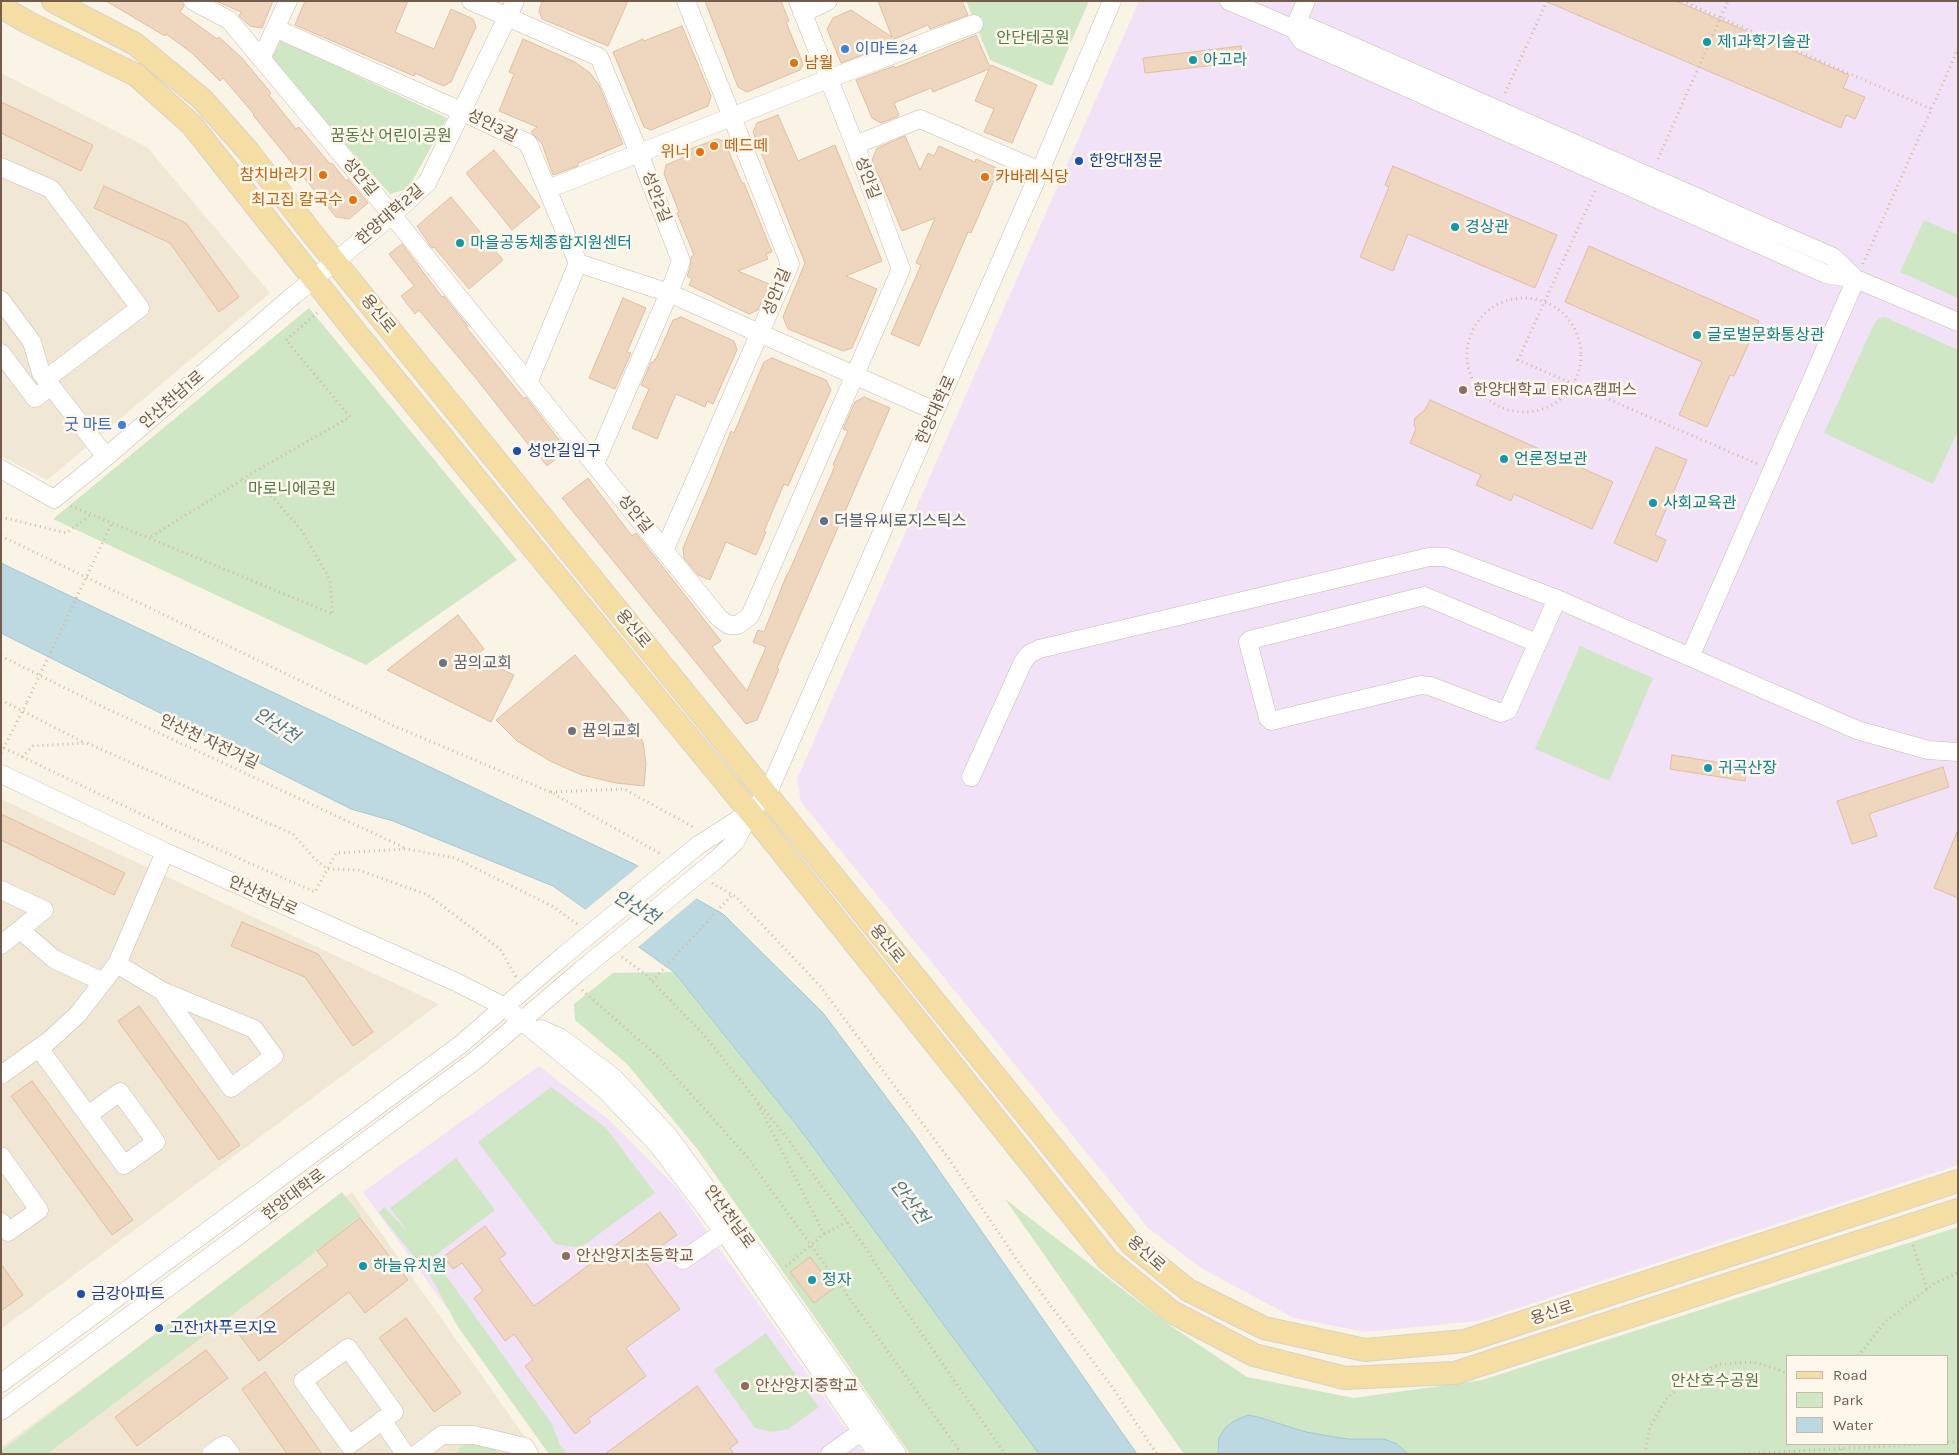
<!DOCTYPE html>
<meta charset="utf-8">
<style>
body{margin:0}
#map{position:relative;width:1959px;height:1455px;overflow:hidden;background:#faf4e6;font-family:Karla,sans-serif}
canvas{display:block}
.frame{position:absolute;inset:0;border:2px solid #725d4d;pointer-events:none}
.legend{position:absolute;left:1786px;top:1355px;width:162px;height:90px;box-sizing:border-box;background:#fef8ec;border:1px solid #c6baac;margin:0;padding:6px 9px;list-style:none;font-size:15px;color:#725d4d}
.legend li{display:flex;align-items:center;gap:10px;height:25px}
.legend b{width:25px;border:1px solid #c6baac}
</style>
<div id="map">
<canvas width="1959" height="1455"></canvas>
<div class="frame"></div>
<ul class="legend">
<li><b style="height:6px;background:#f4dea3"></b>Road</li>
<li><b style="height:14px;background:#d0e7c5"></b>Park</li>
<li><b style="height:14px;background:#bcd9e2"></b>Water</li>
</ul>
</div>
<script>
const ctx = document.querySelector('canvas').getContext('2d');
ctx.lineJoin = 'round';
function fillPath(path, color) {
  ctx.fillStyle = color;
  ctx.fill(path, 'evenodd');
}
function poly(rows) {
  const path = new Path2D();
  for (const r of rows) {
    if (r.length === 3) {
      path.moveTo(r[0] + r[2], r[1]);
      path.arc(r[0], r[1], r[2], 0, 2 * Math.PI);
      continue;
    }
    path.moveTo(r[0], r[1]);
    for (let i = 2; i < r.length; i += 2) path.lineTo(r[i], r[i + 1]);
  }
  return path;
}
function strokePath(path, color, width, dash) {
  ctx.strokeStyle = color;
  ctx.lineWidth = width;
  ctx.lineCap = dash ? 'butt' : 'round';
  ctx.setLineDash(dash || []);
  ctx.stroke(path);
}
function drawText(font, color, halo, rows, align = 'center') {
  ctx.font = font + ' Karla,"Noto Sans KR",sans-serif';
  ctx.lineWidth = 5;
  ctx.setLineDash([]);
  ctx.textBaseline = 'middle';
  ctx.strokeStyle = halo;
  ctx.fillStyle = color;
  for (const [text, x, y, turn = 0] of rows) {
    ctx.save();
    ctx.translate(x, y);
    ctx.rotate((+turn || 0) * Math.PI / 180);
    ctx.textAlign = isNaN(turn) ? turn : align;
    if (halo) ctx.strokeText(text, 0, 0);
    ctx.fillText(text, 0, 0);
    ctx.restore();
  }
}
fillPath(poly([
 [1,73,147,147,270,293,47,480,1,456],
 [1,799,439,1004,1,1329],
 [352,1192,537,1454,1,1454,1,1447]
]), '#f1e7d5');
fillPath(poly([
 [1139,1,1958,1,1958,1165,1478,1321,1365,1332,1294,1318,1201,1268,1148,1228,801,802,797,779],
 [539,1066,608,1119,676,1187,864,1454,552,1454,363,1192]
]), '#f1e2f7');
fillPath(poly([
 [966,1,1089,1,1052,86,990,60],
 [281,40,447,118,408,189,390,194,270,61],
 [1924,220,1958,235,1958,298,1900,272],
 [309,308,517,560,366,665,53,519],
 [1885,317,1958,350,1958,431,1933,484,1824,433,1874,324,1879,318],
 [1580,646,1653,678,1609,781,1535,749],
 [674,972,799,1128,1039,1454,910,1454,698,1150,627,1064,575,1020,574,1004,613,973],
 [551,1087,606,1128,655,1193,580,1248,555,1244,478,1142],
 [456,1158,495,1210,432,1258,442,1270,552,1424,560,1445,567,1454,549,1454,458,1327,432,1279,379,1213,384,1207,408,1232,390,1208],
 [342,1192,361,1216,305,1260,47,1454,1,1454,1,1451],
 [1005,1199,1168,1324,1247,1377,1354,1398,1482,1380,1958,1227,1958,1454,1184,1454],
 [1788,1356,1948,1356,1948,1444,1788,1444],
 [766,1333,819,1407,788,1429,771,1432,755,1428,714,1370],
 [469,1443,490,1444,500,1454,456,1454,460,1447]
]), '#d0e7c5');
const water = poly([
 [1,563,634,864,723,914,823,1013,913,1133,1137,1454,1039,1454,799,1128,674,972,553,886,393,821,351,809,1,633,1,563],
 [1248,1415,1258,1417,1306,1432,1335,1437,1348,1439,1384,1439,1397,1444,1408,1454,1218,1454,1219,1438,1225,1428,1234,1421,1248,1415]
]);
fillPath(water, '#bcd9e2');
strokePath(water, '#a3c7d3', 1);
fillPath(poly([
 [640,865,698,897,637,948,584,911]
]), '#faf4e6');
const building = poly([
 [106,1,182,1,184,6,180,12,217,39,219,37,242,58,271,93,269,95,296,129,299,127,330,164,332,163,346,181,348,179,368,203,349,219,336,217,253,115,254,114,223,78,220,81,192,53,166,34,165,36,106,1],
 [216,1,273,1,262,28,250,26,239,16,241,12,216,1],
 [305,1,408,1,395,32,434,49,451,9,473,19,476,27,451,82,443,86,415,73,414,76,295,25,305,1],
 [542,1,628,1,608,46,542,19,539,11,542,1],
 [705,1,781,1,789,21,786,22,803,64,800,70,747,92,738,87,705,1],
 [878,1,962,1,968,15,930,29,928,25,885,43,886,46,841,63,827,29,833,18,851,10,892,37,878,1],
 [1545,1,1676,1,1849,75,1843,88,1865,97,1855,119,1846,115,1841,128,1545,1],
 [682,26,711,96,708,106,651,130,644,127,613,52,643,39,644,41,682,26],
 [976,35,990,67,991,65,1037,85,1012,143,984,132,994,109,975,101,989,69,933,92,931,88,894,103,899,115,897,117,881,123,872,118,856,80,894,66,895,68,976,35],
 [523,39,575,62,590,73,599,85,623,144,578,163,578,166,553,175,542,144,531,132,537,127,499,111,514,74,509,72,523,39],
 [1241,46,1243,62,1145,73,1143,58,1241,46],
 [1,102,93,145,81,171,1,133,1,102],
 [778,115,798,161,835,145,882,261,846,276,877,289,852,348,843,351,788,329,783,317,805,263,753,132,757,123,778,115],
 [905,136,920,170,928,153,934,156,939,146,975,162,976,159,999,169,971,233,968,232,919,346,891,334,921,265,916,263,935,218,902,231,872,160,877,148,905,136],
 [717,139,724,141,742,183,744,183,772,252,766,254,768,259,738,271,769,284,758,310,749,314,689,285,692,279,687,276,690,268,691,257,694,255,677,213,679,212,664,174,666,165,692,154,690,149,717,139],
 [494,150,540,207,512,230,466,173,494,150],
 [1393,166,1557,235,1535,288,1408,234,1393,271,1360,257,1389,187,1385,185,1393,166],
 [104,186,186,223,239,297,219,312,170,243,94,208,104,186],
 [451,197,503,260,469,289,434,247,432,248,417,226,451,197],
 [402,244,442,297,444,296,468,326,466,327,524,399,526,397,567,450,547,466,532,447,531,448,475,377,419,310,415,314,401,296,414,286,389,254,402,244],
 [1589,246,1759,321,1734,376,1730,375,1707,427,1679,415,1702,362,1565,302,1589,246],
 [623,298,646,308,627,352,631,353,615,389,589,378,623,298],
 [681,317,734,341,737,350,713,404,707,401,705,407,676,394,657,439,632,428,649,389,641,385,651,362,653,363,655,359,656,359,673,320,681,317],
 [772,358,826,380,831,390,788,486,784,484,764,531,766,532,756,555,726,542,710,580,698,575,684,558,683,548,707,492,731,431,734,433,764,362,772,358],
 [864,397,890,408,777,668,779,669,757,720,746,724,562,498,588,478,632,536,636,533,721,641,712,647,747,691,766,647,753,642,758,630,764,632,787,574,788,574,835,466,833,465,848,431,843,429,855,402,864,397],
 [1430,400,1613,482,1592,529,1514,494,1511,501,1476,485,1481,475,1410,443,1416,429,1414,425,1415,418,1425,410,1430,400],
 [1656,447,1687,460,1655,535,1666,540,1657,562,1614,543,1656,447],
 [458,615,484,649,476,656,514,675,491,722,387,670,458,615],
 [575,655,630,721,643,742,646,764,644,786,616,783,582,775,552,762,517,741,496,720,575,655],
 [1672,755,1747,767,1745,781,1670,769,1672,755],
 [1943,767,1949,787,1869,814,1877,836,1852,844,1837,801,1943,767],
 [1,814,125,873,114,895,1,840,1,814],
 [1957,832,1958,832,1958,898,1934,888,1957,832],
 [242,922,318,954,373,1032,353,1046,305,977,231,946,242,922],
 [139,1006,240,1145,219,1160,118,1021,139,1006],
 [32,1081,133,1220,112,1235,11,1096,32,1081],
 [660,1212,677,1235,643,1259,680,1309,626,1348,646,1376,588,1419,591,1422,575,1434,525,1366,533,1360,514,1334,505,1341,474,1298,483,1291,462,1263,453,1269,443,1257,485,1226,506,1254,499,1259,534,1306,660,1212],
 [360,1218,408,1280,365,1313,349,1292,259,1361,238,1333,328,1265,317,1251,360,1218],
 [810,1257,834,1288,814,1303,790,1272,810,1257],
 [1,1264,23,1295,1,1311,1,1264],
 [406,1318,461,1393,434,1412,379,1338,406,1318],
 [206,1350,228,1378,137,1446,115,1417,206,1350],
 [265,1372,322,1454,287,1454,242,1389,265,1372],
 [697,1386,738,1442,730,1448,734,1454,605,1454,697,1386]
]);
fillPath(building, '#eed6bf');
strokePath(building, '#dfbfa1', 1);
const minor = poly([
 [193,1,229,20,392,215,719,618,729,625,738,625,750,616,901,269,855,145,798,1],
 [471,1,599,57,639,153,681,261,669,293,595,464],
 [1229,1,1294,29,1306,1],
 [802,13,828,1],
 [277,29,463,112,528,143,578,263,528,383],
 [261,59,288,1],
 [855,145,920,119,1040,171],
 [1,167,51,189,140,308,46,379],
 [548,189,828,79,974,24],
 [578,263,669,293,935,411],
 [1856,279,1833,257,1309,27,1294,29,1302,41,1826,274,1856,279,1958,322],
 [1,300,32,342,41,373,106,457],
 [1,353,35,398,51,386],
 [1,469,54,499,106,457,294,295,392,215,427,183,515,1],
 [664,551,790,264,686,1],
 [1537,643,1424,596,1250,640,1248,642,1268,718,1271,721,1421,685,1430,686,1501,713,1508,710,1557,599],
 [1690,657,1856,279],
 [1,774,165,852,456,982,505,1007,603,1088,657,1144,727,1236,877,1454],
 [971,777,1023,662,1029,654,1039,649,1429,557,1446,557,1557,599,1857,730,1928,750,1958,752],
 [697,846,750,812,767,795,1040,171,1112,1],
 [717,859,735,842,750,813],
 [1,890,44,910,1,945],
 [20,930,54,959,103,982],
 [117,964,162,991,231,1088,274,1056,254,1029,162,991],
 [541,1029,561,1038,613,1077,667,1134,772,1277,897,1454],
 [39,1048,124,1165,156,1142,120,1092,88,1115],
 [1,1075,50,1040,78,1014,117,964,165,852],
 [1,1156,39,1210,8,1232,1,1222],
 [683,1260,732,1226],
 [348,1348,394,1412,349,1445,303,1381,348,1348],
 [1,1383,460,1045,562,957],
 [1,1411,477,1059,580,971],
 [382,1420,405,1454],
 [211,1454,224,1445,231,1454],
 [417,1454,442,1435,474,1435,525,1447,529,1454],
 [830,1454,862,1431]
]);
const major = poly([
 [53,1,135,44,202,99,248,151,311,232,1132,1245,1188,1290,1264,1328,1365,1350,1465,1341,1958,1181],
 [1,7,29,23,136,75,192,125,354,330,750,812,1108,1260,1172,1312,1254,1355,1345,1378,1455,1373,1958,1210]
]);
strokePath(minor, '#cbbdad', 19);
strokePath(major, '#d8d2cd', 24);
strokePath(poly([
 [1682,1,1931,109],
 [1505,93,1547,1],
 [1658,159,1728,1],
 [1595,191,1518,360,1758,464],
 [1863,264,1958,49],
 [1524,355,57],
 [242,479,350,417,286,340,317,313],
 [71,506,333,614,330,580,302,531,270,494,242,480,149,538],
 [1,517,66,533,91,515],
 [1,536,392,725,550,792,661,854],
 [1,656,101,706,405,848],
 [1,700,85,743],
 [4,748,170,828,315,892,336,853,407,849,455,858,552,906,577,924],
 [1,753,27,702],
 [22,757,33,746,87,743,293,834,313,857,327,869,358,870,428,895,500,949,516,977],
 [551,792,624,789,695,828],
 [712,883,736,897,820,986,949,1159,1021,1266,1110,1384,1157,1454],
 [622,957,645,974,704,1035,787,1138,865,1247,904,1308,1005,1454],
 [652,981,732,895],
 [582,990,656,1055,748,1158,962,1454],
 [758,1104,824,1234,784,1268],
 [824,1234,847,1222],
 [1913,1245,1927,1289],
 [1858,1356,1885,1322,1935,1283,1958,1273],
 [1948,1442,1958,1442],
 [1841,1444,1842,1454],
 [1645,1454,1650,1427,1666,1399,1690,1377,1721,1364,1754,1362,1788,1373],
 [1744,1454,1922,1444]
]), '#d2baa3', 3, [1, 4]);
strokePath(minor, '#fff', 18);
strokePath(major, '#f4dea3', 22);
const minorBridge = poly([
 [562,957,697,846],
 [580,971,717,859]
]);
strokePath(minorBridge, '#cbbdad', 19, []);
strokePath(poly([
 [27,702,112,523]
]), '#d2baa3', 3, [1, 4]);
strokePath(minorBridge, '#fff', 18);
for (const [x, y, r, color] of [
 [1707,42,5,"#0f9aa8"],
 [845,49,5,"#3f7fe0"],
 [1193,60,5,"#0f9aa8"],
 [794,63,5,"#e8710a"],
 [714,146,5,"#e8710a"],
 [700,152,5,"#e8710a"],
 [1079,161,5,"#1a4fb4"],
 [323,175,5,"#e8710a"],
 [985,177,5,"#e8710a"],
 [353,200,5,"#e8710a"],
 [1455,227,5,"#0f9aa8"],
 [460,243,5,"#0f9aa8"],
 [1697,335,5,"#0f9aa8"],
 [1463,390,5,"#8d6e63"],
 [122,425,5,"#3f7fe0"],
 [517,451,5,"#1a4fb4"],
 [1504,459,5,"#0f9aa8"],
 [1653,503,5,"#0f9aa8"],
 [824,521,5,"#5c6f8a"],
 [443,663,5,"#6b7280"],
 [572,731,5,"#6b7280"],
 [1708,768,5,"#0f9aa8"],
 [566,1256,5,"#8d6e63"],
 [363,1266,5,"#0f9aa8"],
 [812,1280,5,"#0f9aa8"],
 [81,1294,5,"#1a4fb4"],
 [159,1328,5,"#1a4fb4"],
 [745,1386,5,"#8d6e63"]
]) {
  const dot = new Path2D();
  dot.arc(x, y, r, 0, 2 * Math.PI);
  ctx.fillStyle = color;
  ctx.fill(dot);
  strokePath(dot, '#fef8ec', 2);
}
drawText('16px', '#537c48', '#fef8ec', [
 ["안단테공원",1033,38],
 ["꿈동산 어린이공원",391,136],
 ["마로니에공원",292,489],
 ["안산호수공원",1715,1381]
]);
drawText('16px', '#0d838f', '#fef8ec', [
 ["제1과학기술관",1717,42],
 ["아고라",1203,60],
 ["경상관",1465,227],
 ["마을공동체종합지원센터",470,243],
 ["글로벌문화통상관",1707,335],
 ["언론정보관",1514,459],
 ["사회교육관",1663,503],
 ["귀곡산장",1718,768],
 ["하늘유치원",373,1266],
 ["정자",822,1280]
], 'left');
drawText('16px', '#366cbe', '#fef8ec', [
 ["이마트24",855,49],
 ["굿 마트",112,425,"right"]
], 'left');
drawText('16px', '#c56008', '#fef8ec', [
 ["남월",804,63],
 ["떼드떼",724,146],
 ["위너",690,152,"right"],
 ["참치바라기",313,175,"right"],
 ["카바레식당",995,177],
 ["최고집 칼국수",343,200,"right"]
], 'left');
drawText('16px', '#725d4d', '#fef8ec', [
 ["성안3길",492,126,26],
 ["성안길",360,177,50],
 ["성안길",867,178,70],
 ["성안2길",656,197,69],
 ["한양대학2길",390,215,-41],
 ["성안1길",777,292,-68],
 ["용신로",378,314,51],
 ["안산천남1로",172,400,-41],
 ["한양대학로",936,410,-66],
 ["성안길",635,514,51],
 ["용신로",633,629,51],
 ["안산천 자전거길",209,742,25],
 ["안산천남로",263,896,24],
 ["용신로",887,944,51],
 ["한양대학로",294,1195,-37],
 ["안산천남로",729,1217,54],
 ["용신로",1146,1254,42],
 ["용신로",1552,1313,-18]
]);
drawText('16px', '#164399', '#fef8ec', [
 ["한양대정문",1089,161],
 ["성안길입구",527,451],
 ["금강아파트",91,1294],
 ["고잔1차푸르지오",169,1328]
], 'left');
drawText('16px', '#785e54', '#fef8ec', [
 ["한양대학교 ERICA캠퍼스",1473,390],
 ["안산양지초등학교",576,1256],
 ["안산양지중학교",755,1386]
], 'left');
drawText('16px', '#4e5e75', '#fef8ec', [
 ["더블유씨로지스틱스",834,521]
], 'left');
drawText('16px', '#5b616d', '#fef8ec', [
 ["꿈의교회",453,663],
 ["뀸의교회",582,731]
], 'left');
drawText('italic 18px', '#4c798a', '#fef8ec', [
 ["안산천",276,726,33],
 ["안산천",636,908,30],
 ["안산천",909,1202,53]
]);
</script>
